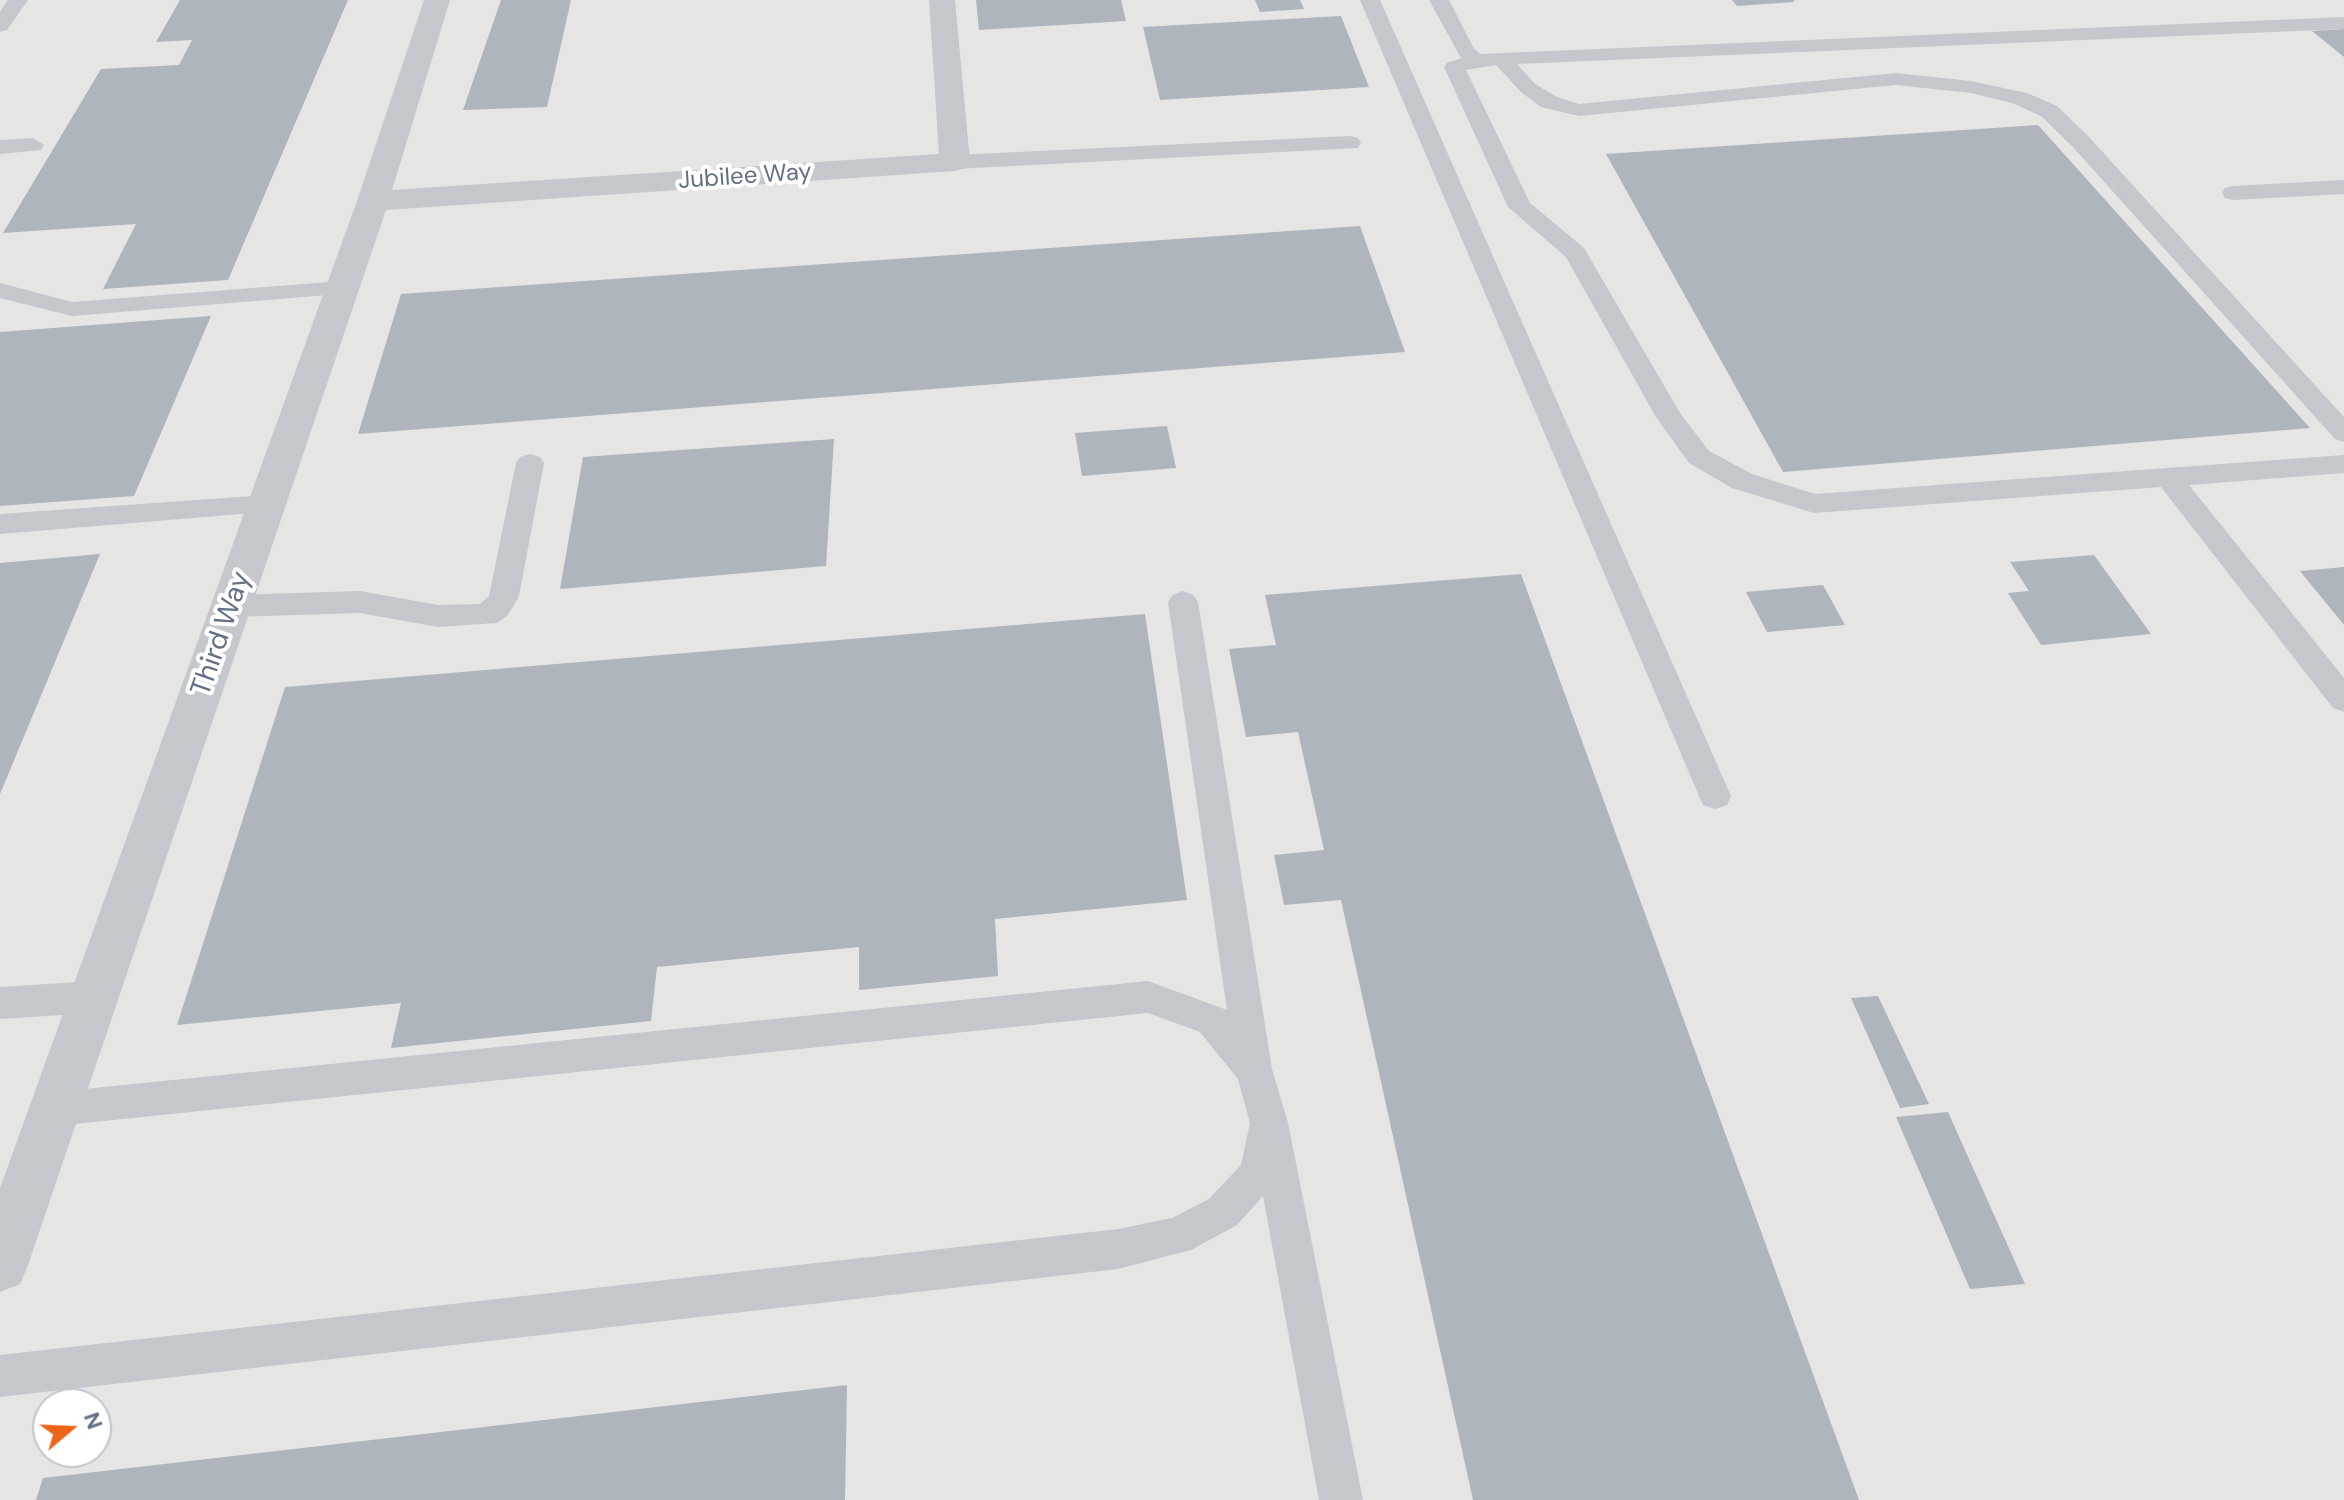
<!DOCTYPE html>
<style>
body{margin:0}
#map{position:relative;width:2344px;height:1500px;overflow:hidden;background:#f5f5f1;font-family:"DM Sans",sans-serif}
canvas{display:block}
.north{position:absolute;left:32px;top:1388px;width:80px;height:80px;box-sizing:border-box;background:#fff;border:2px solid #c0c6ce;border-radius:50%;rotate:71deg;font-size:22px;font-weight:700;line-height:32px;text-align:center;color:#627184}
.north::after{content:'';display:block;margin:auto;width:28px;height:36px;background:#ec651a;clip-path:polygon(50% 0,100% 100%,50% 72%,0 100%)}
</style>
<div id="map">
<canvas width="2344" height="1500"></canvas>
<div class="north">N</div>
</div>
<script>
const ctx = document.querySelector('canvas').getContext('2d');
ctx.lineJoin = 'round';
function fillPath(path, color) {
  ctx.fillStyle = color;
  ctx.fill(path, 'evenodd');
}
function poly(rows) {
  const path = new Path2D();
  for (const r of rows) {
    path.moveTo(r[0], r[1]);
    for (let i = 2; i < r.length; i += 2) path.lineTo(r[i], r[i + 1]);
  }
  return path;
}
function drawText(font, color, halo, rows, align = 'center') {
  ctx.font = font + ' "DM Sans",sans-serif';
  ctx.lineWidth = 8;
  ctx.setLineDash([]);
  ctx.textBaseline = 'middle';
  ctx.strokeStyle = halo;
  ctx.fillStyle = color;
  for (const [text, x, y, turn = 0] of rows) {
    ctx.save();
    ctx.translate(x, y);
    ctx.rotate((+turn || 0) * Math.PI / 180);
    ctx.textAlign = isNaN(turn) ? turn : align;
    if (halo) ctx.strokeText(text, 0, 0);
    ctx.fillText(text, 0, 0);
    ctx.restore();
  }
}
fillPath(poly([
 [0,0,2344,0,2344,1500,0,1500],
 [48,1404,96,1404,96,1452,48,1452]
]), '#e5e6e4');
fillPath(poly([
 [180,0,348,0,228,280,103,289,136,224,3,233,101,69,179,65,192,40,156,42],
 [501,0,571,0,547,107,463,110],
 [976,0,1121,0,1126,21,979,30],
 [1255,0,1300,0,1304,9,1260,12],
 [1732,0,1794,0,1794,2,1737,6],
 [1341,16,1369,87,1160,100,1143,27],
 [2344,29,2344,57,2312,31],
 [2038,125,2310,428,1783,472,1606,154],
 [1360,226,1405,352,358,434,401,294],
 [211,316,134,496,0,506,0,332],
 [1167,426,1176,468,1082,476,1075,433],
 [834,439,826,566,560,589,583,457],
 [100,554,0,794,0,563],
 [2094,555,2151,634,2041,645,2008,593,2029,591,2010,562],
 [2344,567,2344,625,2300,571],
 [1521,574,1859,1500,1473,1500,1341,900,1284,905,1274,855,1324,850,1298,732,1246,737,1229,649,1276,645,1265,595],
 [1823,585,1845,625,1767,632,1746,592],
 [1145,614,1187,900,995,919,998,976,859,990,859,947,657,967,651,1021,391,1048,401,1003,177,1025,285,687],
 [1878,996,1929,1104,1900,1108,1851,998],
 [1948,1112,2025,1284,1970,1289,1896,1117],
 [847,1385,845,1500,36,1500,43,1478]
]), '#afb5bc');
fillPath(poly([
 [8,0,28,0,7,30,0,32,0,12,8,0],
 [1360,0,1380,0,1731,796,1727,805,1715,809,1703,805,1699,796,1360,0],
 [1429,0,1449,0,1473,47,1480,54,2344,17,2344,29,1517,64,1535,84,1557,97,1579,104,1896,73,1971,81,2027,93,2057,106,2089,137,2344,417,2344,442,2335,439,2073,147,2041,116,2012,103,1971,93,1896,85,1579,116,1541,107,1521,92,1496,65,1466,70,1530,203,1584,248,1680,413,1709,451,1752,474,1815,494,2344,455,2344,473,2189,485,2344,678,2344,712,2333,708,2161,487,1814,513,1732,488,1689,463,1656,417,1566,257,1508,207,1444,67,1447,63,1461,58,1429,0],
 [1350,136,1358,138,1361,143,1358,148,955,169,944,162,955,155,1350,136],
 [33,138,44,145,41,150,0,154,0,140,33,138],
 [2344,180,2344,194,2233,200,2225,198,2222,193,2225,188,2233,186,2344,180],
 [343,281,352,283,355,288,352,293,72,316,0,298,0,283,72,302,343,281],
 [530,454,540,457,544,463,519,596,508,615,497,623,438,627,360,613,232,617,222,614,217,606,222,598,232,595,360,591,438,605,480,604,489,596,516,463,520,457,530,454],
 [267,495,277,497,281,504,277,511,0,534,0,514,267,495],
 [1183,591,1193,595,1198,602,1272,1069,1288,1123,1363,1500,1319,1500,1263,1196,1237,1225,1191,1250,1118,1269,0,1397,0,1355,1118,1229,1172,1218,1209,1199,1241,1165,1250,1123,1238,1079,1200,1032,1148,1013,55,1126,42,1121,36,1109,42,1097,55,1092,1148,981,1227,1010,1168,602,1173,595,1183,591],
 [94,981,107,986,112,997,107,1008,94,1013,0,1019,0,987,94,981]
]), '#c4c7cb');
fillPath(poly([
 [424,0,450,0,392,190,939,154,929,0,955,0,970,162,966,168,955,171,386,210,28,1265,20,1284,0,1292,0,1188,357,201,424,0]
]), '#c4c7cb');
drawText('24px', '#627184', '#fff', [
 ["Jubilee Way",745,177,-4]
]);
drawText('28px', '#627184', '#fff', [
 ["Third Way",222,634,-71]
]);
</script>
